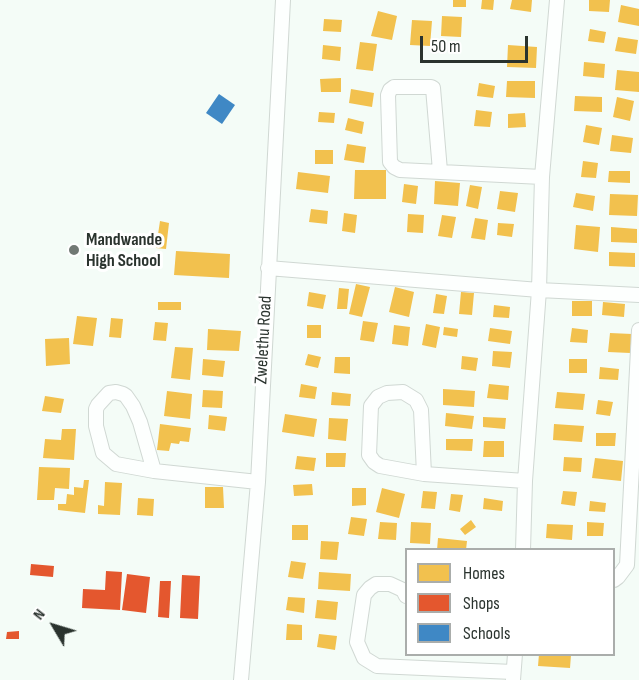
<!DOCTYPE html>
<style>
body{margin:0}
#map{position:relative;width:639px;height:680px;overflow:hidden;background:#f4fcf7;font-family:"Sofia Sans Condensed",sans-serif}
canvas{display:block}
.legend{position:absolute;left:405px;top:548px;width:210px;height:108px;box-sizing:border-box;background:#fff;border:2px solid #aaadab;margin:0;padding:8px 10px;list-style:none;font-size:18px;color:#2a332e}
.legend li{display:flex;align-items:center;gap:12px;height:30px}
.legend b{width:30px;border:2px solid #aaadab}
.north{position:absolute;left:24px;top:596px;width:60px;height:60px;-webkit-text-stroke:4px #fff;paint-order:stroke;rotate:308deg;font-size:16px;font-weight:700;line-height:24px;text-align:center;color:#2a332e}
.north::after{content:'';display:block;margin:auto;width:21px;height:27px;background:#2a332e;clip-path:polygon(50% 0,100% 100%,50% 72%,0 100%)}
.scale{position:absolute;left:420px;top:36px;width:108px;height:27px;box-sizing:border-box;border:3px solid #2a332e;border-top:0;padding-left:8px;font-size:18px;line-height:21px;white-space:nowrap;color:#2a332e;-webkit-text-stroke:4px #fff;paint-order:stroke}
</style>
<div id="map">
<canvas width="639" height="680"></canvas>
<ul class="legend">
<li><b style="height:16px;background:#f2c14e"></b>Homes</li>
<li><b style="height:16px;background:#e4572e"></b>Shops</li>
<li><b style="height:16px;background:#3f88c5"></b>Schools</li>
</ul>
<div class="north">N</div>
<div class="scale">50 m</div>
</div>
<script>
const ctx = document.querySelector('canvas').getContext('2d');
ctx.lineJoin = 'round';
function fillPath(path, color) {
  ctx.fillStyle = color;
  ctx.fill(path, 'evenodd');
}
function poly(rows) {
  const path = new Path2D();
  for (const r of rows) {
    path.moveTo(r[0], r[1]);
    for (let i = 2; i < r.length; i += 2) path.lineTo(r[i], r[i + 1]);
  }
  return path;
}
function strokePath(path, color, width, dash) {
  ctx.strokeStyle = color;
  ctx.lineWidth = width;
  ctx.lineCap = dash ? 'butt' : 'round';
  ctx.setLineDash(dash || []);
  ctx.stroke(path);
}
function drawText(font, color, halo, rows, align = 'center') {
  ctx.font = font + ' "Sofia Sans Condensed",sans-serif';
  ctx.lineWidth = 6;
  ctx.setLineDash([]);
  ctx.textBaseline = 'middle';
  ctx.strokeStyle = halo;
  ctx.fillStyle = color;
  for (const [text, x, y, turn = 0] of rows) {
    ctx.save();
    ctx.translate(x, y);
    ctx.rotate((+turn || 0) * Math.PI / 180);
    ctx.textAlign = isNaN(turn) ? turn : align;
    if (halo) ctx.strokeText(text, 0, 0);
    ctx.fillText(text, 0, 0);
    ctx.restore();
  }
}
fillPath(poly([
 [453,0,466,0,466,7,453,7],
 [482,0,494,0,493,10,481,9],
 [512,0,532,0,531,12,510,9],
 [589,0,610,0,609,12,589,11],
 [621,5,639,9,639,26,618,22],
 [378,11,397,16,392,40,371,36],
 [442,16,462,17,461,37,441,36],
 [324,19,342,20,341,32,323,31],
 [412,20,432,21,430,46,410,45],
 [590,29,606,32,604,43,588,41],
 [618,37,638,40,636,54,615,51],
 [360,42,377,44,373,71,356,69],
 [323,45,341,47,340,61,322,59],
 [508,45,537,47,536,68,507,67],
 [584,62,605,64,604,78,583,76],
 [617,70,639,72,639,92,615,90],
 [341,78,341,92,321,92,320,79],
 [507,81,535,81,535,98,506,97],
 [479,83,495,86,493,98,477,96],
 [351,89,374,93,372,107,349,103],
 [575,96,602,97,602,112,574,111],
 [617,97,634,101,630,121,613,117],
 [476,110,492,112,490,127,474,126],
 [319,112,335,113,334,123,318,122],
 [525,113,526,127,508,128,508,114],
 [348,118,364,122,362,134,345,130],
 [586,125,602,128,599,145,583,142],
 [612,135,633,138,631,153,610,151],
 [347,144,366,147,364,163,344,160],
 [315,150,333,150,333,164,315,164],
 [583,161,598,163,596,178,581,177],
 [355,170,386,170,386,199,354,199],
 [609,171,630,171,630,183,608,182],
 [298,172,330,176,328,193,296,189],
 [435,181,460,183,458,206,434,204],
 [404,184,418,186,416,204,402,202],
 [470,185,482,187,478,209,466,206],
 [500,191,518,193,515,212,497,209],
 [576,193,595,196,593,211,573,207],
 [610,194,638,195,637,216,609,215],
 [311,209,328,211,327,224,309,222],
 [344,213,357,215,355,233,342,231],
 [408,214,424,215,423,233,407,232],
 [442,215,456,217,452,238,438,236],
 [475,218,488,220,485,240,471,238],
 [160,221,169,223,166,249,156,248],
 [498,223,514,224,512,237,497,235],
 [576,225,600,227,598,252,574,249],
 [611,227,637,229,637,243,611,242],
 [176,251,230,254,229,278,174,275],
 [609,252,635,253,635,267,609,266],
 [356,284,370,287,362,317,349,314],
 [395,287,414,292,409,317,389,312],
 [339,288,349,289,347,309,337,309],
 [309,292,326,295,323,309,307,306],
 [461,292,474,293,472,315,459,314],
 [436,294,447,296,444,314,433,313],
 [572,301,592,301,592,316,572,316],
 [158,302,181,302,181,310,158,310],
 [603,302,625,304,624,317,602,315],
 [494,305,510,307,509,318,493,317],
 [77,316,97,318,93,346,73,344],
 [111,318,123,319,121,338,109,337],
 [363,321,378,323,374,342,360,340],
 [155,322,168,323,166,341,153,340],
 [426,324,440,327,436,348,422,345],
 [307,325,321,325,321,338,307,338],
 [394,325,410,327,408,346,392,344],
 [444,327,458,329,457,337,443,335],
 [490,328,512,331,510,344,488,341],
 [572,328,588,330,587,343,570,342],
 [208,329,241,331,239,351,207,350],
 [610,333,632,334,630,353,608,352],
 [69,338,70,364,46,366,45,339],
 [175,347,193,348,190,380,171,378],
 [493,351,512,352,510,368,492,366],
 [308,354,321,357,318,368,305,365],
 [462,356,478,358,476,371,461,369],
 [335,357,350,357,350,374,334,373],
 [203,359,225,361,223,377,202,375],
 [569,359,587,359,587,373,569,373],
 [600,367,619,369,618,380,599,379],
 [301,384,317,387,315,399,299,397],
 [489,384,509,386,508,400,487,398],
 [443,389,475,391,474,407,443,405],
 [203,390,223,391,222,408,202,407],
 [167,391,192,394,190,419,164,416],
 [332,392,351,394,350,406,331,405],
 [557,392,585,394,583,410,555,408],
 [45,396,64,399,61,413,42,411],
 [598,400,613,402,610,416,596,414],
 [446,413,474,416,472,429,445,426],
 [285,414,317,419,314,437,282,432],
 [209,415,227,417,225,431,208,429],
 [483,417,506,418,505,429,483,427],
 [329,418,348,419,346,441,328,439],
 [160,424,191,428,189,442,180,441,179,444,171,443,169,451,157,450],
 [554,424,584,426,582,442,553,440],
 [62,429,76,429,74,460,43,458,45,439,61,440],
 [596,433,616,433,615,446,596,446],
 [446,439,473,439,472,451,446,450],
 [484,441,504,441,504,457,483,457],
 [326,453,346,453,345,467,326,467],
 [297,456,316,458,314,471,295,469],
 [564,457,582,458,581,472,563,471],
 [595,458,623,461,621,481,592,478],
 [39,467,70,468,69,489,55,488,54,500,37,500],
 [84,480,89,480,85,513,58,510,58,504,66,504,67,494,74,495,74,487,83,488],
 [105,482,122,483,120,515,98,514,98,505,104,506],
 [312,484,313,495,294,496,293,485],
 [205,487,223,487,224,508,205,508],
 [352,488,366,488,366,505,352,506],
 [382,488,405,494,399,518,376,512],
 [423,491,437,492,435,509,421,508],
 [563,491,577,492,575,506,561,504],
 [451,494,463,495,460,512,449,510],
 [138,498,154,499,153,516,137,515],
 [484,498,503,501,502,511,483,509],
 [590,501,606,503,605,512,589,511],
 [351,517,367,519,364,536,348,534],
 [471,520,476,527,465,535,460,529],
 [380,522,397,523,396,540,378,539],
 [411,522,431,523,430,544,410,543],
 [587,522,604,523,603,536,587,536],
 [547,524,573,525,572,540,546,538],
 [292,525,308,525,308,540,292,540],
 [438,538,467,541,466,550,437,550],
 [321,541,339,542,337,560,320,559],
 [291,561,306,563,303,579,288,577],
 [319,572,351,574,350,591,318,589],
 [288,597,305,598,304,613,286,610],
 [317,600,338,602,336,620,315,618],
 [287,624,302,625,302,640,286,640],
 [319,634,337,636,335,650,317,647],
 [539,654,571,655,570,668,538,666]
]), '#f2c14e');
fillPath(poly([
 [31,564,54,566,53,577,30,575],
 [106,571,122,572,120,610,82,608,83,589,105,590],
 [127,574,150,577,146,613,122,610],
 [182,575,200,576,198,619,180,618],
 [160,581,171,581,169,618,158,617],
 [19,631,19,639,6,639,7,632]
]), '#e4572e');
fillPath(poly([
 [219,94,235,105,222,124,206,113]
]), '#3f88c5');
const street = poly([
 [440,171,433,88,431,87,394,87,390,90,388,95,390,162,394,167,400,170,542,177],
 [268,268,539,290,639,295],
 [154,471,140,422,133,406,126,396,123,394,116,392,109,393,98,405,96,409,96,426,103,453,116,464,154,471,258,482],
 [424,474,421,410,416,400,403,392,387,393,378,397,371,406,369,455,374,462,380,466,424,474,525,481],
 [523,550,525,481,539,290,542,177,557,0],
 [614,580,618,577,627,565,639,330],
 [406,596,403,590,390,584,376,584,370,588,364,595,357,642,364,658,377,666,513,672],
 [241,680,258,482,283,0],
 [513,680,515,654]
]);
strokePath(street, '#d0d8d3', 16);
strokePath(street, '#fdfffe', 14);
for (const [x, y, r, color] of [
 [74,250,6,"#717974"]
]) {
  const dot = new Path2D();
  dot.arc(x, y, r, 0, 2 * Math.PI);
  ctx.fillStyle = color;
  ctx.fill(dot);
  strokePath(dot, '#fff', 2);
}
drawText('bold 18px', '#2a332e', '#fff', [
 ["Mandwande",86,240],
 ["High School",86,261]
], 'left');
drawText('18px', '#2a332e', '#fff', [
 ["Zwelethu Road",264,340,-87]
]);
</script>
